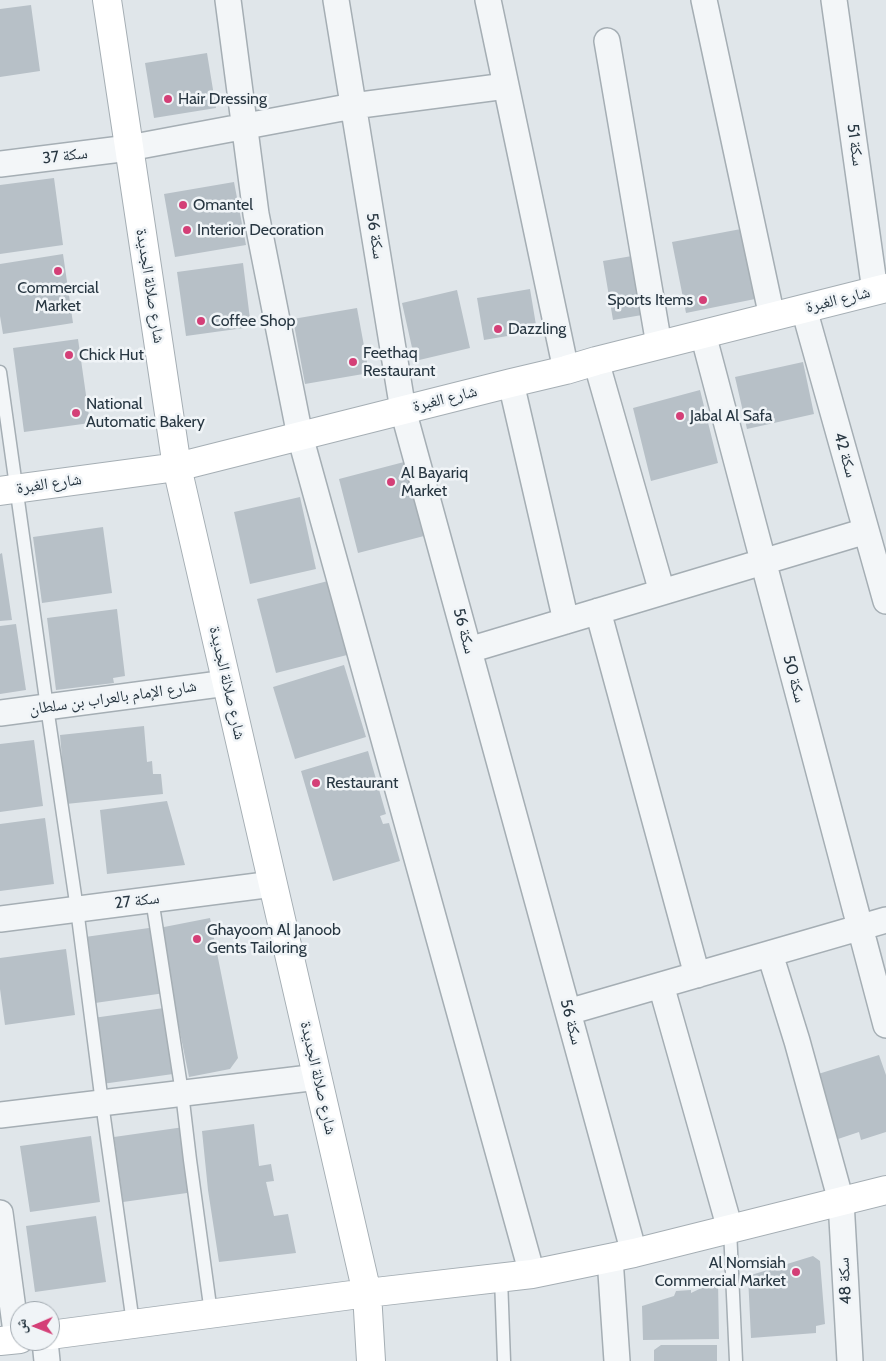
<!DOCTYPE html>
<meta charset="utf-8">
<style>
body{margin:0}
#map{position:relative;width:886px;height:1361px;overflow:hidden;background:#e0e6ea;font-family:Cabin,"Noto Naskh Arabic",sans-serif}
canvas{display:block}
.north{position:absolute;left:10px;top:1301px;width:50px;height:50px;box-sizing:border-box;background:#f0f4f7;border:1px solid #a0a8af;border-radius:50%;rotate:269deg;font-size:14px;font-weight:700;line-height:20px;text-align:center;color:#283742}
.north::after{content:'';display:block;margin:auto;width:18px;height:22px;background:#d43f77;clip-path:polygon(50% 0,100% 100%,50% 72%,0 100%)}
</style>
<div id="map">
<canvas width="886" height="1361"></canvas>
<div class="north">ش</div>
</div>
<script>
const ctx = document.querySelector('canvas').getContext('2d');
ctx.lineJoin = 'round';
function fillPath(path, color) {
  ctx.fillStyle = color;
  ctx.fill(path, 'evenodd');
}
function poly(rows) {
  const path = new Path2D();
  for (const r of rows) {
    path.moveTo(r[0], r[1]);
    for (let i = 2; i < r.length; i += 2) path.lineTo(r[i], r[i + 1]);
  }
  return path;
}
function strokePath(path, color, width, dash) {
  ctx.strokeStyle = color;
  ctx.lineWidth = width;
  ctx.lineCap = dash ? 'butt' : 'round';
  ctx.setLineDash(dash || []);
  ctx.stroke(path);
}
function drawText(font, color, halo, rows, align = 'center') {
  ctx.font = font + ' Cabin,"Noto Naskh Arabic",sans-serif';
  ctx.lineWidth = 5;
  ctx.setLineDash([]);
  ctx.textBaseline = 'middle';
  ctx.strokeStyle = halo;
  ctx.fillStyle = color;
  for (const [text, x, y, turn = 0] of rows) {
    ctx.save();
    ctx.translate(x, y);
    ctx.rotate((+turn || 0) * Math.PI / 180);
    ctx.textAlign = isNaN(turn) ? turn : align;
    if (halo) ctx.strokeText(text, 0, 0);
    ctx.fillText(text, 0, 0);
    ctx.restore();
  }
}
fillPath(poly([
 [31,5,40,71,0,77,0,9],
 [207,53,216,108,154,118,145,63],
 [54,178,63,245,0,254,0,185],
 [234,182,246,245,175,257,164,194],
 [741,229,755,299,686,313,672,242],
 [63,254,73,323,3,334,0,316,0,264],
 [632,256,642,315,613,320,603,261],
 [243,263,251,327,186,336,177,272],
 [530,289,537,331,484,340,477,298],
 [457,290,470,348,415,361,402,303],
 [357,308,369,373,305,384,293,319],
 [78,339,90,423,24,432,13,348],
 [803,362,814,414,747,429,735,377],
 [700,390,718,463,651,481,633,408],
 [404,462,424,536,358,553,339,479],
 [300,497,316,569,250,584,234,512],
 [103,527,112,593,42,603,33,537],
 [2,553,12,620,0,621,0,554],
 [328,581,347,655,276,673,257,599],
 [117,609,125,676,113,678,114,683,56,690,47,618],
 [16,624,26,690,0,694,0,626],
 [344,665,366,737,295,759,273,687],
 [144,726,147,762,152,761,153,774,161,774,163,794,66,804,60,735],
 [34,740,43,806,0,812,0,744],
 [368,751,386,814,380,816,383,824,389,823,400,861,333,881,301,771],
 [167,801,185,865,107,874,100,810],
 [45,818,54,884,0,891,0,824],
 [210,918,238,1058,230,1069,189,1077,159,928],
 [156,927,165,993,95,1003,85,937],
 [66,949,75,1015,5,1025,0,989,0,958],
 [164,1008,173,1074,102,1084,93,1018],
 [879,1055,886,1075,886,1132,861,1140,859,1132,835,1140,815,1075],
 [254,1124,259,1166,271,1164,274,1181,266,1182,274,1216,288,1214,296,1253,219,1262,208,1190,202,1131],
 [184,1127,194,1192,123,1202,114,1137],
 [91,1136,100,1202,30,1212,20,1146],
 [96,1216,106,1282,35,1292,26,1226],
 [813,1256,820,1261,825,1324,816,1326,816,1333,751,1338,748,1276],
 [718,1280,719,1339,643,1340,642,1306,674,1296,676,1291,691,1290,691,1293],
 [661,1345,717,1345,717,1361,654,1361,654,1350]
]), '#b7c0c7');
const lane = poly([
 [0,372,47,707,77,909,102,1103,133,1323],
 [152,899,182,1093,190,1160,211,1313],
 [730,1229,736,1361],
 [501,1278,504,1361]
]);
const street = poly([
 [228,0,256,214,300,436,532,1274],
 [336,0,403,410,634,1253],
 [488,0,566,370],
 [704,0,772,317],
 [834,0,875,291],
 [607,41,659,345],
 [0,164,129,148,353,106,506,86],
 [804,309,886,601],
 [703,334,886,1025],
 [596,361,662,592],
 [511,383,566,621],
 [598,611,697,975],
 [469,650,866,531],
 [0,713,227,683],
 [0,919,273,884],
 [770,954,797,1041,841,1201,850,1361],
 [661,985,730,1229],
 [568,1012,886,920],
 [0,1115,318,1077],
 [0,1213,17,1339],
 [610,1258,617,1361],
 [45,1341,47,1361]
]);
const secondary = poly([
 [107,0,177,467,367,1293,371,1361],
 [0,491,177,467,511,383,566,370,596,361,886,288],
 [50,1335,367,1293,532,1274,634,1253,886,1190],
 [0,1341,20,1339]
]);
strokePath(lane, '#a5aeb4', 15);
strokePath(street, '#a5aeb4', 28);
strokePath(secondary, '#a5aeb4', 30);
strokePath(lane, '#f3f6f8', 12);
strokePath(street, '#f3f6f8', 25);
strokePath(secondary, '#fff', 28);
for (const [x, y, r, color] of [
 [168,99,5,"#d43f77"],
 [183,205,5,"#d43f77"],
 [187,230,5,"#d43f77"],
 [58,271,5,"#d43f77"],
 [703,300,5,"#d43f77"],
 [201,321,5,"#d43f77"],
 [498,329,5,"#d43f77"],
 [69,355,5,"#d43f77"],
 [353,362,5,"#d43f77"],
 [76,413,5,"#d43f77"],
 [680,416,5,"#d43f77"],
 [391,482,5,"#d43f77"],
 [316,783,5,"#d43f77"],
 [197,939,5,"#d43f77"],
 [796,1272,5,"#d43f77"]
]) {
  const dot = new Path2D();
  dot.arc(x, y, r, 0, 2 * Math.PI);
  ctx.fillStyle = color;
  ctx.fill(dot);
  strokePath(dot, '#f0f4f7', 2);
}
drawText('16px', '#283742', '#f0f4f7', [
 ["Hair Dressing",178,99],
 ["Omantel",193,205],
 ["Interior Decoration",197,230],
 ["Commercial",58,288,"center"],
 ["Market",58,306,"center"],
 ["Sports Items",693,300,"right"],
 ["Coffee Shop",211,321],
 ["Dazzling",508,329],
 ["Feethaq",363,353],
 ["Restaurant",363,371],
 ["Chick Hut",79,355],
 ["National",86,404],
 ["Automatic Bakery",86,422],
 ["Jabal Al Safa",690,416],
 ["Al Bayariq",401,473],
 ["Market",401,491],
 ["Restaurant",326,783],
 ["Ghayoom Al Janoob",207,930],
 ["Gents Tailoring",207,948],
 ["Al Nomsiah",786,1263,"right"],
 ["Commercial Market",786,1281,"right"]
], 'left');
drawText('16px', '#283742', '#f0f4f7', [
 ["سكة 51",855,145,82],
 ["سكة 37",65,156,-7],
 ["سكة 56",375,236,81],
 ["شارع صلالة الجديدة",150,286,81],
 ["شارع الغبرة",838,300,-14],
 ["شارع الغبرة",445,399,-14],
 ["سكة 42",845,455,74],
 ["شارع الغبرة",49,484,-8],
 ["سكة 56",464,631,75],
 ["سكة 50",794,679,75],
 ["شارع صلالة الجديدة",227,683,77],
 ["شارع الإمام بالعراب بن سلطان",113,698,-8],
 ["سكة 27",137,901,-7],
 ["سكة 56",571,1022,75],
 ["شارع صلالة الجديدة",318,1078,77],
 ["سكة 48",845,1281,-93]
]);
</script>
